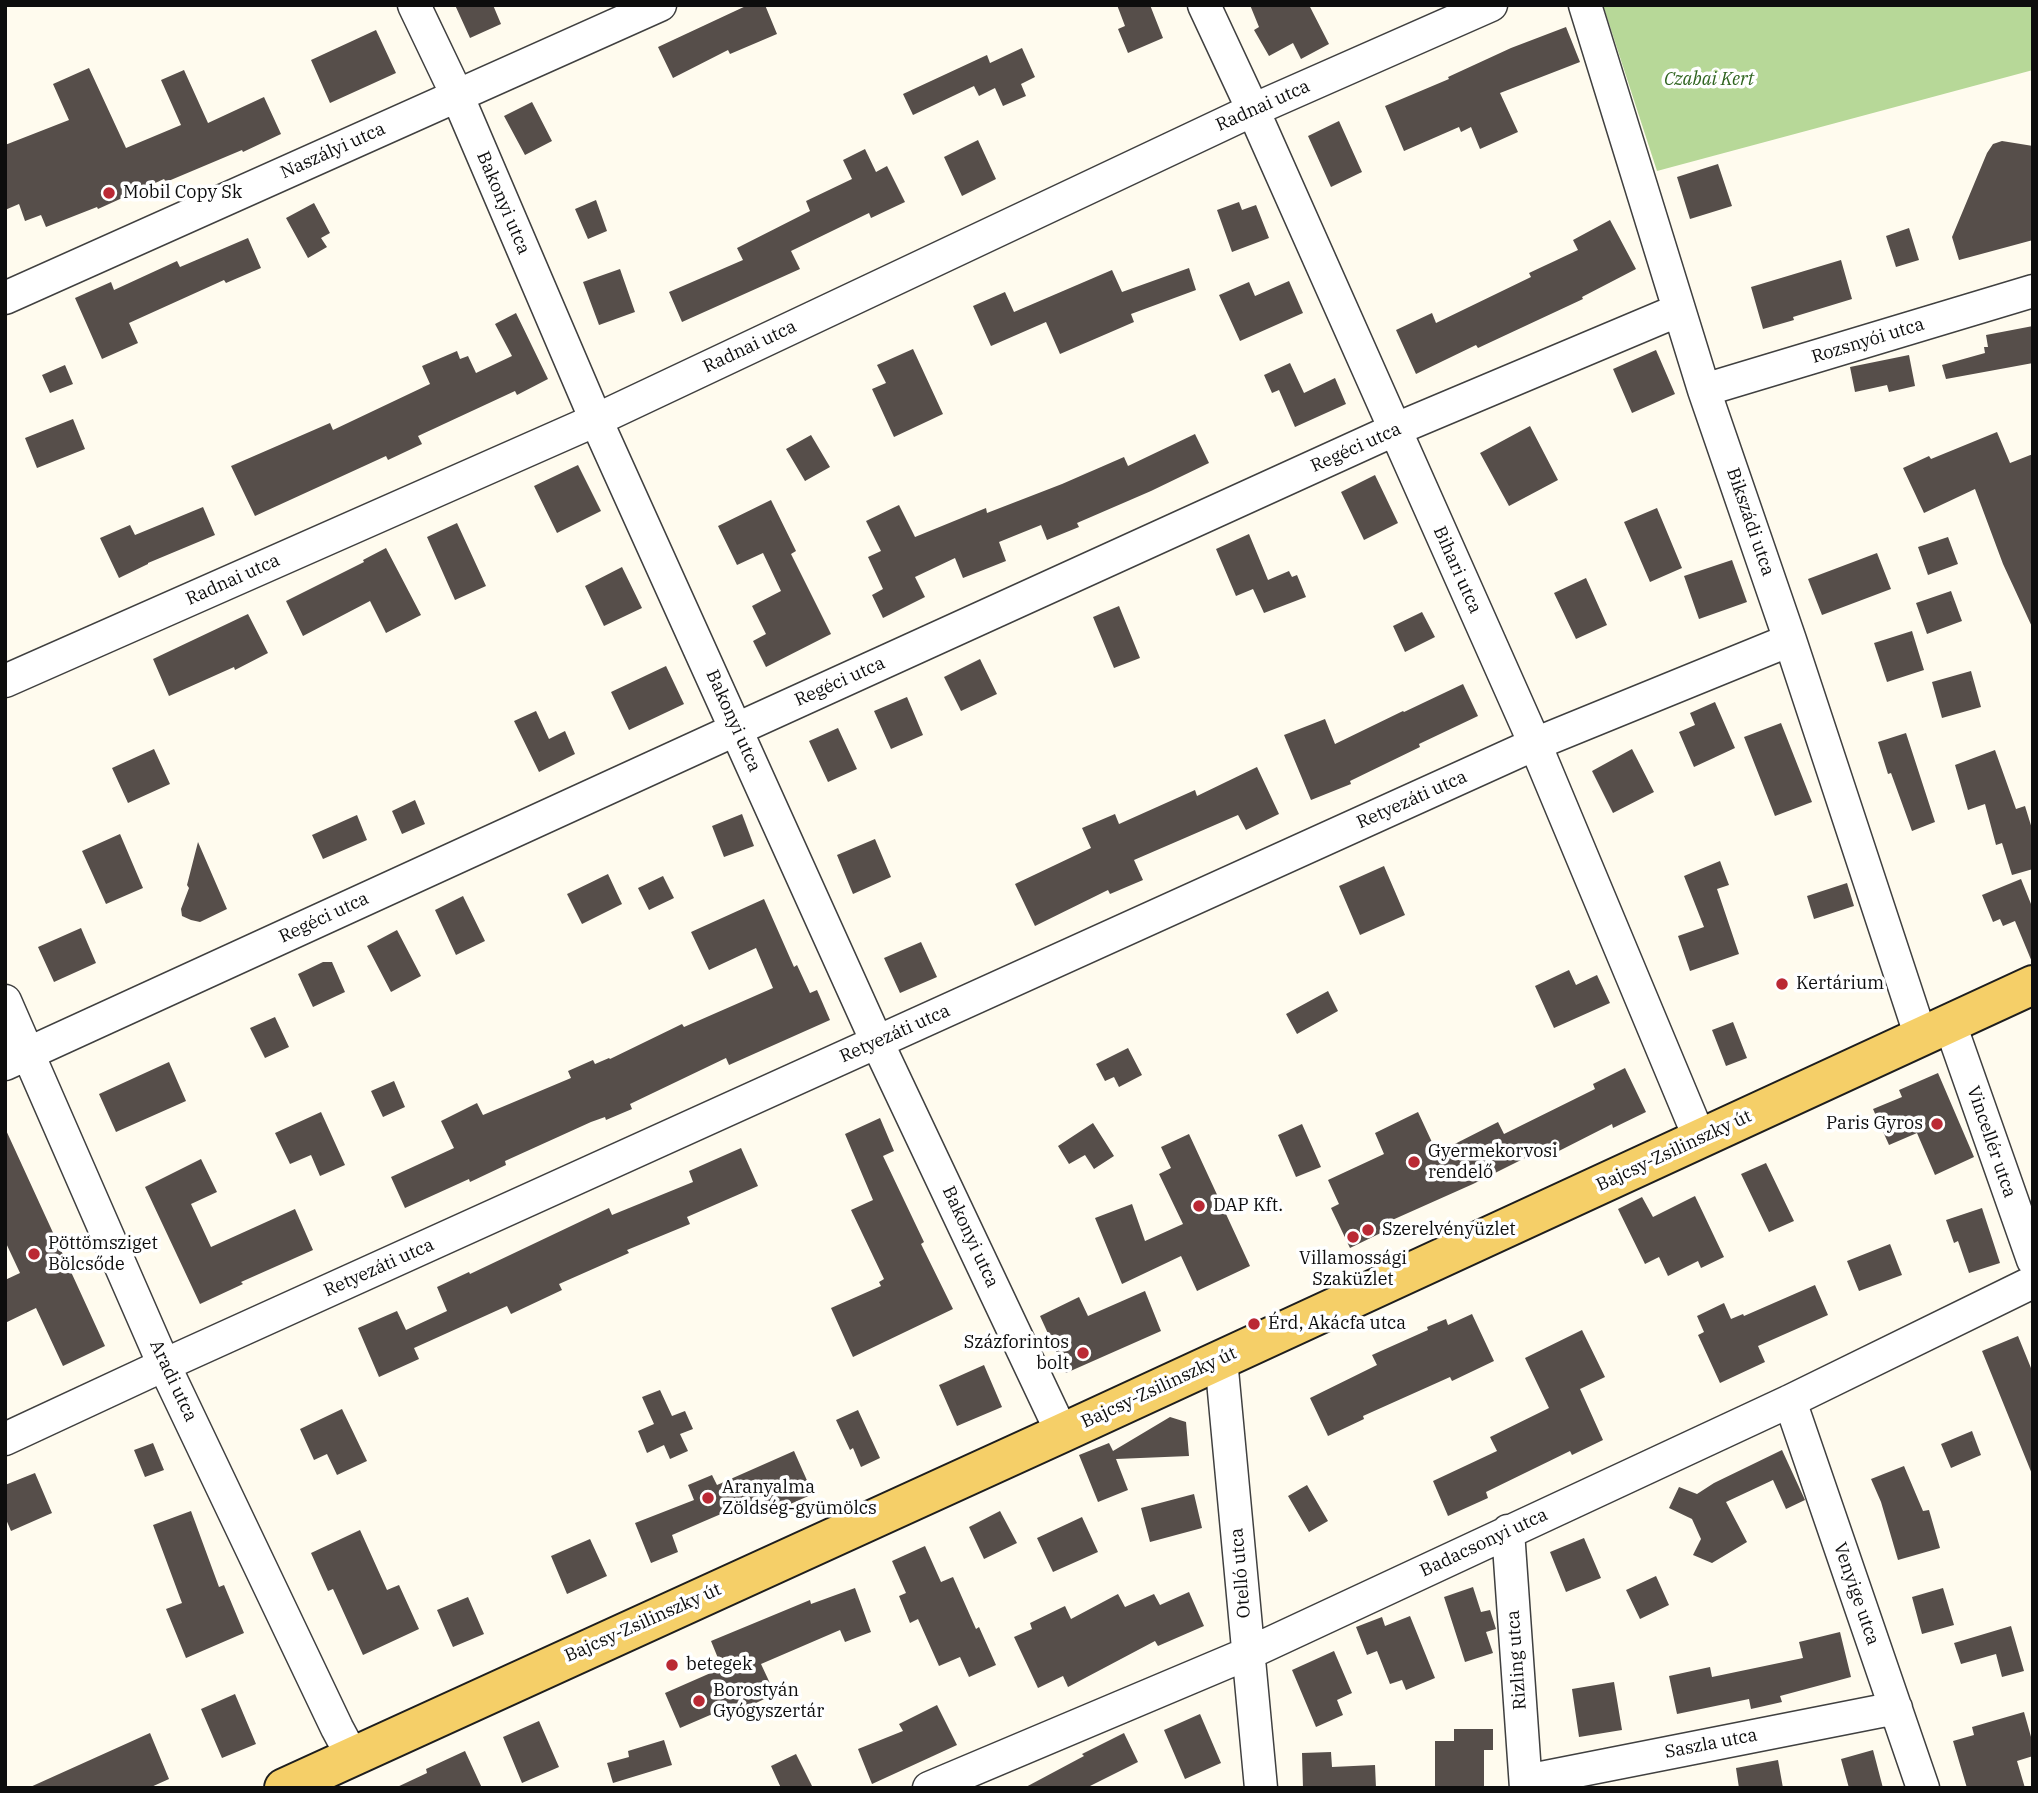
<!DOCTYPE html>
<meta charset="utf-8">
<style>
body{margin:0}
#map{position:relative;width:2038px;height:1793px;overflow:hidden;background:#fffbee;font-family:"IBM Plex Serif",serif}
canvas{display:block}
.frame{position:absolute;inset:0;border:7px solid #0d0d0d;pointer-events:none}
</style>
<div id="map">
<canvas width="2038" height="1793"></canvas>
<div class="frame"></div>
</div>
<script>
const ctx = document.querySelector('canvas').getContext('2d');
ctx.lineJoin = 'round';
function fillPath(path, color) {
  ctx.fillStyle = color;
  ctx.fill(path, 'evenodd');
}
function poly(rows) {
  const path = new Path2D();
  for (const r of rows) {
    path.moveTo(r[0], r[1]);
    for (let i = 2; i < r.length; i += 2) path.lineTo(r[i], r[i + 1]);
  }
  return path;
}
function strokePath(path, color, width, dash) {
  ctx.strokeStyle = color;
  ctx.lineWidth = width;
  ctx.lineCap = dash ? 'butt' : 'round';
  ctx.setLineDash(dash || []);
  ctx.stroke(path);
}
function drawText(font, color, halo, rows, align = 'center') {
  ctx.font = font + ' "IBM Plex Serif",serif';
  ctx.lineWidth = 7;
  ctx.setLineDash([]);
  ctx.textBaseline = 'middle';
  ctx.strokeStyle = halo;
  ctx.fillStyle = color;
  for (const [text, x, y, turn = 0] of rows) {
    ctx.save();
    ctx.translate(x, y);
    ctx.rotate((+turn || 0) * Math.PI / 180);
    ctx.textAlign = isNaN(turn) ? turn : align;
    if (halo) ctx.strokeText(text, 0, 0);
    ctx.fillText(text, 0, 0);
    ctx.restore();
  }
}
fillPath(poly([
 [1603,5,2033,5,2033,70,1657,171]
]), '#b7d898');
fillPath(poly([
 [455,5,493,5,501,24,470,38],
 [748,5,765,5,777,34,730,54,728,50,673,78,658,47],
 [1117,5,1150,5,1163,38,1128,53,1118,29,1125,26],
 [1250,5,1309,5,1329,44,1301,59,1293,43,1269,56,1254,30,1259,27],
 [1566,27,1580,62,1500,93,1518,132,1480,149,1471,127,1461,132,1459,127,1404,151,1385,106,1449,79,1448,77,1511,48],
 [376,30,396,73,330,103,311,60],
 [1022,48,1035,77,1021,84,1026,96,1003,106,995,88,979,96,974,86,913,115,903,94,987,55,990,63],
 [89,68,126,148,181,125,161,80,184,70,208,123,264,97,281,134,243,152,242,150,166,182,164,179,98,209,97,207,46,227,41,215,25,221,19,204,5,210,5,145,69,120,53,84],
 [532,102,552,141,525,155,504,116],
 [1339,121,1362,172,1331,187,1308,136],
 [978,140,996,179,962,196,944,157],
 [2002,141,2033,146,2033,240,1959,260,1952,237,1987,153,1993,144],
 [865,149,876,172,887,166,905,202,871,218,869,213,791,251,800,269,682,322,669,292,743,260,737,248,810,211,806,201,852,179,843,160],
 [1718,164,1732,206,1690,219,1677,177],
 [596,200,607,231,588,239,575,209],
 [1239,202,1242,210,1256,205,1269,238,1232,252,1217,210],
 [314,203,330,233,321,238,327,247,308,258,286,218],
 [1610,220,1636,269,1582,297,1583,299,1478,348,1476,345,1416,374,1396,330,1432,313,1436,323,1531,277,1529,273,1578,250,1573,240],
 [1909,228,1919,260,1896,267,1886,236],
 [248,238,261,268,226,283,224,280,129,323,138,343,102,359,75,298,111,282,114,290,177,261,180,267],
 [1841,260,1852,299,1793,317,1794,320,1763,329,1751,287],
 [1189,268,1196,290,1131,314,1134,322,1060,354,1046,322,991,346,973,306,1005,292,1014,312,1112,270,1122,292],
 [620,269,635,312,599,325,583,282],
 [1289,281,1303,313,1240,341,1219,295,1249,282,1255,296],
 [516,313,548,379,517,395,515,391,418,436,422,444,388,460,386,456,255,516,231,466,330,423,333,430,430,384,422,366,457,351,460,359,468,356,476,373,512,356,495,324],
 [2033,326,2033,363,1946,379,1942,365,1985,353,1984,347,1988,347,1986,335],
 [913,349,943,414,894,437,872,389,886,383,877,365],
 [1656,350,1675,394,1632,413,1613,369],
 [1909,355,1915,386,1889,392,1887,385,1855,392,1850,367],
 [1290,363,1304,393,1335,378,1346,404,1295,427,1279,390,1272,393,1264,375],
 [65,365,73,384,50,393,42,375],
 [73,419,85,449,37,468,25,438],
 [1530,426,1558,480,1509,506,1480,453],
 [1997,432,2010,463,2033,454,2033,629,2003,564,1975,489,1924,513,1903,468,1929,456,1931,459],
 [1195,434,1209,463,1151,491,1077,523,1079,527,1047,540,1041,525,999,542,1006,561,963,578,955,558,915,577,925,597,883,618,872,595,883,589,868,557,881,551,866,521,899,505,915,537,986,508,987,513,1062,484,1124,457,1128,466],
 [811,435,830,467,805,481,786,449],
 [578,465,601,511,557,533,534,486],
 [1375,475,1398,523,1364,540,1341,492],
 [771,500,796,551,791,554,831,634,766,667,753,641,766,634,752,606,781,591,763,553,737,565,718,526],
 [203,507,215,535,148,563,148,564,119,578,100,538,130,525,135,535],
 [1657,508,1682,568,1650,582,1624,522],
 [457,523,486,586,455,600,427,537],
 [1249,534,1268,580,1289,571,1292,577,1297,575,1306,597,1264,613,1253,589,1236,596,1216,549],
 [1948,537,1958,564,1928,575,1918,547],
 [386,548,421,615,386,633,370,601,303,636,286,601,364,562,363,560],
 [1877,553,1891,589,1822,615,1808,579],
 [1732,560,1747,602,1699,619,1684,576],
 [622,567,642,608,604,626,585,586],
 [1586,578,1607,625,1576,639,1554,593],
 [1951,591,1962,621,1927,634,1916,603],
 [1119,606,1140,658,1114,668,1093,617],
 [1422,612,1435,637,1405,652,1393,626],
 [248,614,268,653,235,670,234,667,169,696,153,659],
 [1912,631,1924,670,1887,682,1874,643],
 [980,659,997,694,961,711,944,677],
 [666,666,684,704,629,730,611,692],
 [1971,671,1981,707,1942,718,1932,682],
 [1463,684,1478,716,1419,744,1420,747,1350,781,1351,784,1311,800,1284,735,1325,719,1335,744,1403,711,1404,712],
 [907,697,923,735,891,749,874,711],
 [1715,702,1735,748,1694,767,1679,732,1695,725,1690,713],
 [536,711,549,739,565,731,575,754,539,772,514,721],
 [1781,723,1812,802,1775,816,1744,737],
 [838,728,857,769,828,782,809,741],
 [1906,733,1935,822,1912,831,1891,773,1888,774,1878,742],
 [154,749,170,784,128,803,112,768],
 [1632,749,1654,792,1613,813,1592,771],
 [1995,750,2016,809,2025,806,2033,832,2033,869,2012,875,2002,843,1996,845,1985,804,1968,810,1955,765],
 [1257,767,1279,814,1246,830,1238,815,1134,860,1143,880,1110,894,1108,890,1035,926,1015,884,1091,848,1082,828,1115,814,1119,824,1195,790,1197,796],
 [415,800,425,824,402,834,392,811],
 [742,814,754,846,724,857,712,826],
 [357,815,367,840,323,859,312,835],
 [120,834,143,888,106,904,82,851],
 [875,839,891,877,853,894,837,855],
 [198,842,227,909,200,922,191,920,182,916,181,909,189,888,187,885],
 [1720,861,1729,885,1717,889,1739,954,1690,971,1678,936,1704,927,1684,876],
 [1384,866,1405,915,1360,935,1339,886],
 [608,874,622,904,582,924,567,894],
 [663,876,674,898,649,910,638,888],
 [2021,879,2033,909,2032,962,2015,921,2003,926,2000,919,1993,922,1982,895],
 [1847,883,1854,906,1814,919,1807,896],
 [463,896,485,941,456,955,435,910],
 [764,899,794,967,797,965,810,993,817,990,830,1020,729,1065,726,1058,630,1104,632,1109,606,1120,605,1117,591,1122,505,1161,506,1165,470,1182,469,1179,405,1208,391,1177,454,1148,441,1121,477,1103,483,1115,571,1078,568,1071,593,1060,595,1064,609,1058,610,1059,682,1024,684,1027,773,988,756,948,709,970,691,932],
 [81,928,96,963,54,982,38,947],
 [397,930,421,976,391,992,367,946],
 [921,942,937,977,900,993,884,958],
 [323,962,332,962,345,992,313,1007,298,974],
 [1569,970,1576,985,1597,975,1610,1003,1554,1028,1535,986],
 [1328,991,1338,1011,1297,1034,1286,1014],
 [275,1017,289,1047,265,1058,250,1028],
 [1733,1022,1747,1058,1726,1066,1712,1030],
 [1128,1048,1142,1075,1119,1087,1114,1077,1105,1081,1096,1064],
 [169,1062,186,1101,116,1132,99,1094],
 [1625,1068,1646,1112,1613,1128,1612,1124,1553,1154,1549,1146,1473,1184,1390,1221,1393,1227,1350,1248,1331,1208,1339,1204,1328,1180,1384,1154,1375,1133,1418,1112,1437,1153,1498,1122,1504,1134,1595,1089,1593,1084],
 [1938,1073,1974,1157,1935,1175,1917,1133,1889,1145,1873,1109,1902,1097,1899,1090],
 [394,1081,405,1107,383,1117,371,1091],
 [321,1112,345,1165,320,1176,311,1155,290,1164,275,1133],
 [880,1118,894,1151,883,1156,924,1242,921,1244,953,1309,853,1357,831,1308,881,1286,879,1282,884,1279,851,1210,873,1200,845,1134],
 [1093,1123,1114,1156,1094,1169,1085,1155,1069,1164,1058,1146],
 [1302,1124,1321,1167,1296,1177,1278,1135],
 [5,1128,105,1346,63,1366,36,1308,5,1323,5,1280,20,1273,5,1241],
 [1189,1134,1250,1266,1197,1291,1181,1256,1122,1284,1095,1218,1132,1204,1145,1241,1183,1224,1159,1174,1171,1168,1161,1147],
 [741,1148,758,1186,687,1217,690,1224,627,1250,629,1253,559,1284,562,1290,511,1314,507,1306,414,1348,419,1359,379,1377,358,1328,397,1311,406,1330,447,1311,437,1287,469,1272,470,1274,609,1208,612,1215,693,1182,689,1171],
 [201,1159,217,1192,191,1204,211,1247,295,1209,313,1250,241,1282,243,1284,200,1304,145,1187],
 [1766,1163,1794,1221,1769,1232,1741,1174],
 [1695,1196,1724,1257,1701,1268,1698,1261,1668,1276,1659,1257,1645,1264,1618,1209,1642,1197,1653,1217],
 [1982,1208,2000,1263,1969,1273,1958,1241,1954,1243,1946,1220],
 [1890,1244,1902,1275,1859,1291,1847,1261],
 [1815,1285,1828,1315,1758,1346,1765,1362,1720,1383,1698,1335,1704,1332,1697,1316,1724,1303,1731,1319,1743,1314,1744,1316],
 [1145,1291,1161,1331,1066,1373,1040,1316,1079,1297,1088,1316],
 [1472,1314,1494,1361,1452,1381,1450,1377,1363,1416,1364,1419,1328,1436,1310,1398,1377,1365,1372,1355,1428,1330,1427,1327,1446,1319,1448,1325],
 [1582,1330,1605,1377,1580,1389,1603,1440,1572,1455,1570,1451,1486,1492,1488,1498,1448,1516,1433,1481,1497,1451,1490,1437,1549,1408,1525,1358],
 [2018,1336,2033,1373,2032,1474,1982,1351],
 [984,1365,1002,1407,957,1426,939,1385],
 [660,1390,672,1416,685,1411,693,1429,680,1434,688,1451,670,1459,664,1445,647,1453,638,1431,654,1424,642,1397],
 [342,1409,367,1461,337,1475,327,1454,314,1460,300,1429],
 [858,1410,880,1458,861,1467,853,1448,850,1450,836,1420],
 [1170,1417,1186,1422,1189,1456,1116,1459,1128,1490,1098,1502,1079,1455,1109,1443,1113,1451],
 [1972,1431,1981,1455,1951,1468,1941,1444],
 [153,1443,164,1470,145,1477,134,1450],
 [1782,1450,1805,1500,1786,1509,1773,1480,1726,1502,1747,1542,1712,1563,1693,1555,1701,1539,1692,1519,1669,1508,1679,1487,1697,1494,1714,1483],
 [794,1451,813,1494,770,1513,763,1496,672,1535,678,1552,651,1563,635,1523,694,1500,688,1485,712,1475,717,1485],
 [1904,1466,1923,1511,1929,1510,1940,1548,1898,1560,1881,1502,1871,1479],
 [35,1473,52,1513,11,1531,5,1517,5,1485],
 [1307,1485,1328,1521,1309,1532,1288,1496],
 [1194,1494,1202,1528,1150,1542,1141,1508],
 [191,1511,219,1587,224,1585,244,1633,186,1658,166,1609,182,1603,153,1525],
 [1000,1511,1017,1543,984,1559,969,1527],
 [1082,1517,1098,1552,1053,1572,1037,1538],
 [360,1530,387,1590,399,1585,419,1629,363,1655,333,1589,328,1591,311,1553],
 [1584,1538,1601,1578,1566,1592,1550,1552],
 [590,1539,607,1576,567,1594,551,1556],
 [925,1546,941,1582,953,1577,976,1629,979,1627,996,1665,969,1677,960,1657,939,1666,918,1619,910,1623,899,1596,906,1593,892,1561],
 [1656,1576,1669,1605,1640,1619,1626,1590],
 [1473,1587,1481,1612,1490,1610,1496,1629,1486,1632,1493,1653,1465,1662,1444,1597],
 [855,1588,871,1632,845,1642,840,1630,761,1664,775,1694,741,1710,738,1703,680,1728,665,1693,722,1668,711,1641,810,1600,811,1604],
 [1943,1588,1954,1625,1922,1634,1912,1597],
 [1189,1592,1204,1626,1158,1646,1155,1641,1068,1687,1063,1676,1038,1688,1014,1637,1032,1629,1030,1623,1065,1606,1071,1619,1118,1594,1125,1607,1154,1594,1160,1605],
 [468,1597,484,1634,453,1647,437,1610],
 [1410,1616,1435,1678,1406,1690,1402,1680,1390,1684,1377,1651,1367,1655,1356,1627,1382,1617,1385,1626],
 [2011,1626,2024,1671,2002,1677,1996,1654,1961,1664,1954,1643],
 [1840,1632,1851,1677,1780,1696,1782,1702,1751,1709,1749,1699,1677,1714,1669,1676,1710,1667,1712,1677,1803,1658,1799,1642],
 [1334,1651,1352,1693,1337,1700,1343,1715,1316,1727,1292,1670],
 [1614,1682,1622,1730,1579,1737,1572,1689],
 [235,1694,256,1744,222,1758,201,1709],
 [937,1705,957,1745,872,1784,858,1749,903,1731,899,1724],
 [2024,1712,2033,1744,2033,1756,2017,1761,2025,1788,1967,1788,1953,1741,1974,1735,1972,1727],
 [1200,1714,1221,1763,1185,1779,1164,1730],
 [539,1721,559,1767,522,1783,503,1737],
 [1454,1729,1493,1729,1493,1750,1484,1750,1484,1787,1435,1787,1435,1741,1454,1741],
 [150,1733,169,1779,149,1788,28,1788],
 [1124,1733,1138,1762,1086,1788,1024,1788,1084,1756,1082,1754],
 [664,1740,672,1765,613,1783,607,1763,629,1757,628,1751],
 [1873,1750,1883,1788,1849,1788,1841,1759],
 [465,1751,482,1788,395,1788,427,1773,426,1769],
 [1331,1752,1332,1767,1375,1765,1376,1788,1303,1788,1302,1753],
 [796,1754,813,1788,781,1788,771,1766],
 [1778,1760,1783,1788,1739,1788,1736,1768]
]), '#564e4a');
const minor = poly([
 [414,5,457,95,596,420,877,1042,1062,1433],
 [1204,5,1253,110,1535,744,1700,1139],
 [1585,5,1704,390,1790,640,1921,1037],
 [5,298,660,5],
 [1704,390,2033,291],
 [5,681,596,420,1253,110,1491,5],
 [5,1001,164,1365,337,1728,352,1756],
 [1950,1024,2033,1260],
 [5,1064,737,729,1394,430,1679,310],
 [1221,1359,1261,1788],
 [1790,1401,1923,1788],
 [5,1439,164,1365,1535,744,1790,640],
 [1508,1531,1526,1788],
 [1526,1781,1896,1708],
 [929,1788,1249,1653,1790,1401,2033,1282]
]);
const major = poly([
 [284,1788,1062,1433,2033,985]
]);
strokePath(minor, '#404040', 35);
strokePath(major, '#1e1e1e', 42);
strokePath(minor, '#fff', 32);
strokePath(major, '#f5cf68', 38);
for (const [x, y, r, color] of [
 [109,193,7,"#ba2934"],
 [1782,984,7,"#ba2934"],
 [1937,1124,7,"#ba2934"],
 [1414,1162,7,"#ba2934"],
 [1199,1206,7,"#ba2934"],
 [1368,1230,7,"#ba2934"],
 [1353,1237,7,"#ba2934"],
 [34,1254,7,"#ba2934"],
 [1254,1324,7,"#ba2934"],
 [1083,1353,7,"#ba2934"],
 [708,1498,7,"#ba2934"],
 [672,1665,7,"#ba2934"],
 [699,1701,7,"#ba2934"]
]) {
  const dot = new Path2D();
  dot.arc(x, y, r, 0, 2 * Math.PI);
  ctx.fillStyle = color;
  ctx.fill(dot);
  strokePath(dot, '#fff', 2.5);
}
drawText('italic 18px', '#2f641f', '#fff', [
 ["Czabai Kert",1709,80]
]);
drawText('18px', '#0d0d0d', '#fff', [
 ["Radnai utca",1263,106,-24],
 ["Naszályi utca",333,151,-24],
 ["Bakonyi utca",503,203,67],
 ["Rozsnyói utca",1868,341,-17],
 ["Radnai utca",750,347,-25],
 ["Regéci utca",1356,448,-24],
 ["Bikszádi utca",1750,522,71],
 ["Bihari utca",1457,570,66],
 ["Radnai utca",233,580,-24],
 ["Regéci utca",840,682,-24],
 ["Bakonyi utca",733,721,66],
 ["Retyezáti utca",1412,800,-24],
 ["Regéci utca",324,918,-25],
 ["Retyezáti utca",895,1034,-24],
 ["Vincellér utca",1991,1142,71],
 ["Bajcsy-Zsilinszky út",1674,1151,-25],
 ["Bakonyi utca",970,1237,65],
 ["Retyezáti utca",379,1268,-24],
 ["Aradi utca",173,1381,65],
 ["Bajcsy-Zsilinszky út",1159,1388,-25],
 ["Badacsonyi utca",1484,1543,-25],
 ["Otelló utca",1241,1573,-95],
 ["Venyige utca",1856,1594,71],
 ["Bajcsy-Zsilinszky út",643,1623,-24],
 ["Rizling utca",1517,1660,-94],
 ["Saszla utca",1711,1744,-11]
]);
drawText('18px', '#0d0d0d', '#fff', [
 ["Mobil Copy Sk",123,193],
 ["Kertárium",1796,984],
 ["Paris Gyros",1923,1124,"right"],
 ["Gyermekorvosi",1428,1152],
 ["rendelő",1428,1173],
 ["DAP Kft.",1213,1206],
 ["Szerelvényüzlet",1382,1230],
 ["Pöttömsziget",48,1244],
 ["Bölcsőde",48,1265],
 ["Villamossági",1353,1259,"center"],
 ["Szaküzlet",1353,1280,"center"],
 ["Érd, Akácfa utca",1268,1324],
 ["Százforintos",1069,1343,"right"],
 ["bolt",1069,1364,"right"],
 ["Aranyalma",722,1488],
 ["Zöldség-gyümölcs",722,1509],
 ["betegek",686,1665],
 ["Borostyán",713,1691],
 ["Gyógyszertár",713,1712]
], 'left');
</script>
